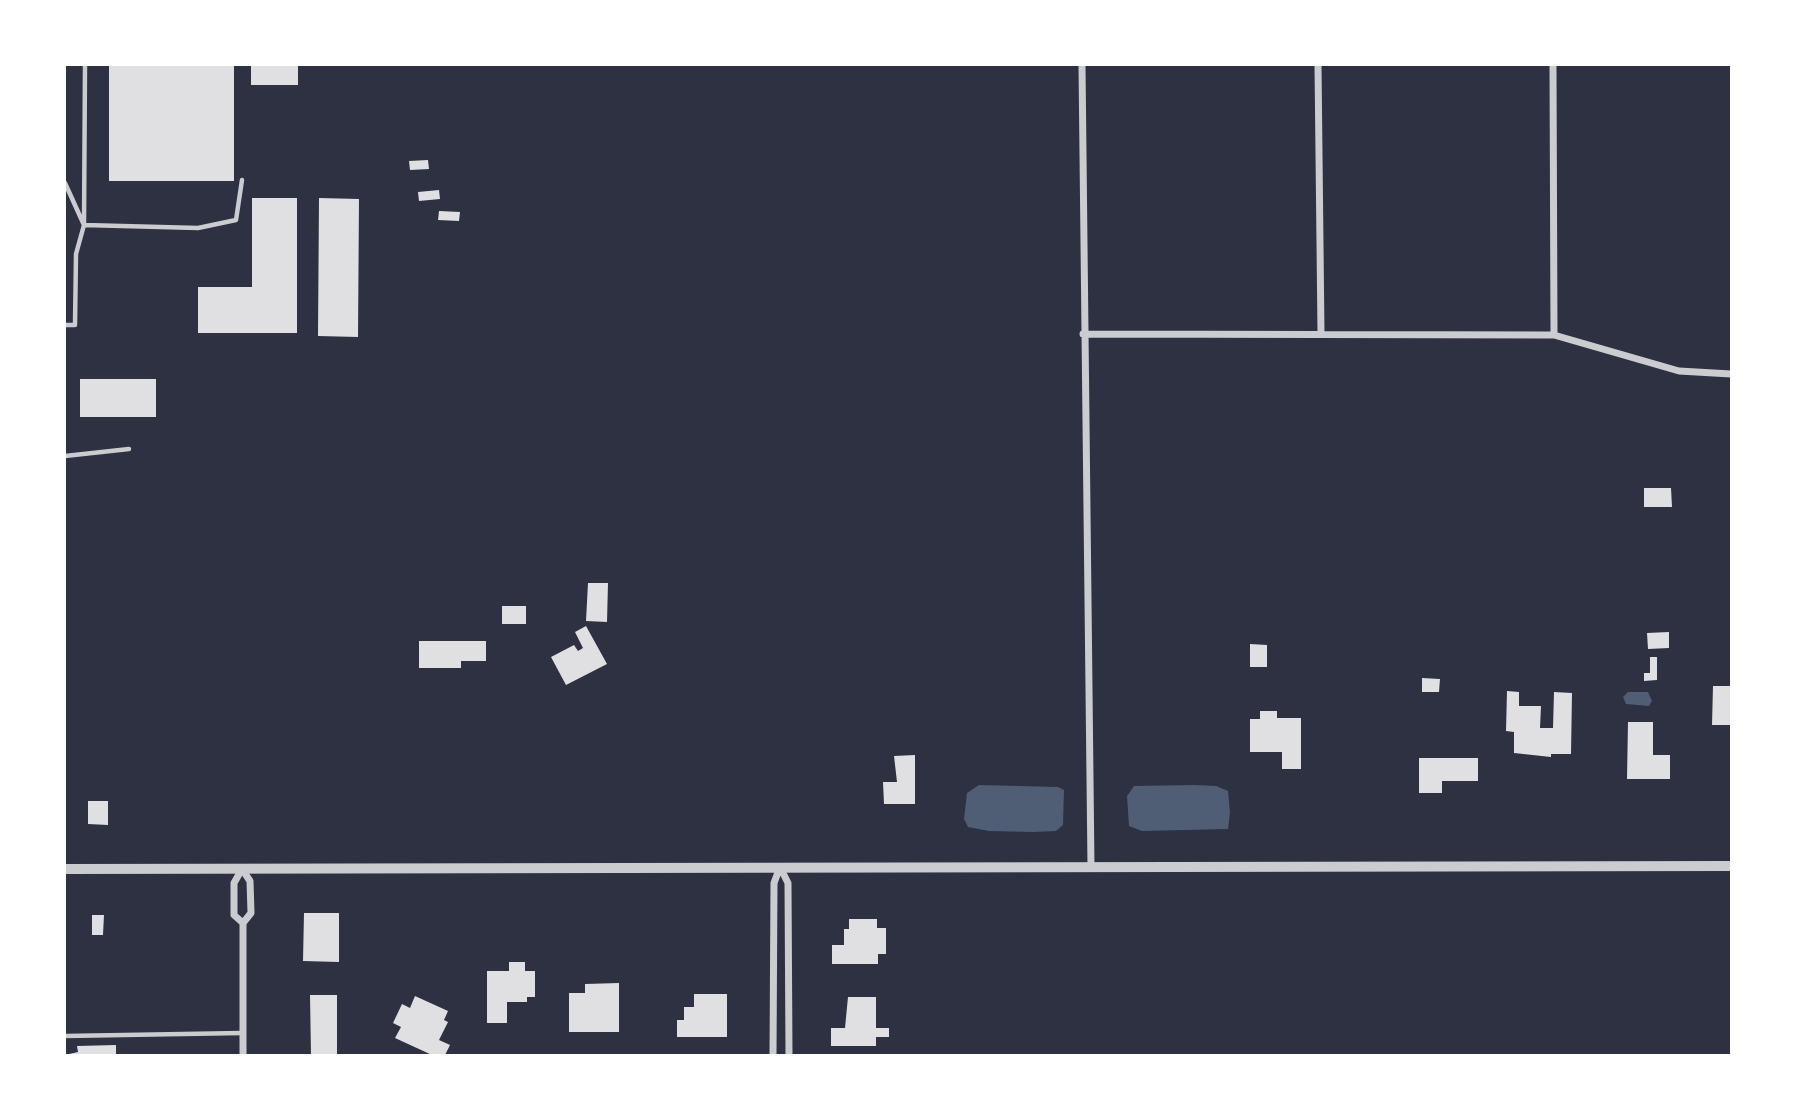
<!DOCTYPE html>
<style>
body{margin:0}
#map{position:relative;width:1796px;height:1120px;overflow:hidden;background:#2d3142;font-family:"Crimson Pro",serif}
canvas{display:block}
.frame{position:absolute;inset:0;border:66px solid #fff;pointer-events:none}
</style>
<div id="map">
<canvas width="1796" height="1120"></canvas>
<div class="frame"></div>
</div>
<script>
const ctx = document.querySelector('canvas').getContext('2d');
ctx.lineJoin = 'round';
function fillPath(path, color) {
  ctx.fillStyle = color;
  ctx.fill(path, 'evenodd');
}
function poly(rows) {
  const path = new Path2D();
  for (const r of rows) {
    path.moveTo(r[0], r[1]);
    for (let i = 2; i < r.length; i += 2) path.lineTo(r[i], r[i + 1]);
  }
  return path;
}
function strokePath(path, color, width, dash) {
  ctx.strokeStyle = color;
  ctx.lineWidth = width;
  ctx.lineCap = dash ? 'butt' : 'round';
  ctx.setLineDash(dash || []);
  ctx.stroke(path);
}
fillPath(poly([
 [1628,692,1648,692,1652,701,1649,706,1626,704,1623,697],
 [979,785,1058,787,1064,790,1063,825,1056,831,1033,832,989,831,968,827,964,819,967,793],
 [1195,785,1216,786,1228,791,1230,813,1228,829,1142,831,1129,826,1127,796,1134,786]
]), '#4f5d75');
fillPath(poly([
 [109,65,234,65,234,181,109,181],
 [251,65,298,65,298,85,251,85],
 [428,160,429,169,410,170,409,161],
 [439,190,440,199,419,201,418,192],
 [252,198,297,198,297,333,198,333,198,287,252,287],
 [319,198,359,199,358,337,318,336],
 [439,211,460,212,459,221,438,220],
 [80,379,156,379,156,417,80,417],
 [1644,488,1671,488,1672,507,1644,507],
 [588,583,608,583,607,622,586,621],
 [502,606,526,606,526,624,502,624],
 [586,626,607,664,566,685,551,657,574,645,578,651,583,648,575,632],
 [1669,632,1669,648,1648,649,1647,633],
 [419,641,486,641,486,661,461,661,461,668,419,668],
 [1250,644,1267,645,1267,667,1250,667],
 [1650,657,1657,657,1657,680,1644,681,1644,673,1650,673],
 [1422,678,1440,679,1439,692,1422,692],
 [1713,686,1731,686,1731,725,1712,725],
 [1507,691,1519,692,1519,706,1541,706,1540,728,1553,728,1554,692,1572,693,1571,754,1551,754,1551,757,1514,753,1514,732,1506,731],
 [1260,711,1277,711,1277,718,1301,718,1301,769,1282,769,1282,752,1250,752,1250,719,1260,719],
 [1628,722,1653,722,1653,755,1670,755,1670,779,1627,779],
 [915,755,915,804,884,804,883,782,897,782,894,756],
 [1419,758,1478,758,1478,781,1442,781,1442,793,1419,793],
 [88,801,108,801,108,825,88,824],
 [304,913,339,913,339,962,303,961],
 [92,915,104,915,103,935,92,935],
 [849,919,877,919,877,928,886,928,886,954,878,954,878,964,832,964,832,945,844,945,844,929,849,929],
 [509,962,525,962,525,971,535,971,535,997,527,997,527,1002,507,1002,507,1023,487,1023,487,971,509,971],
 [619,983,619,1032,569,1032,569,993,585,993,585,984],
 [694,994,727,994,727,1037,677,1037,677,1020,684,1020,684,1007,694,1007],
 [310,995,337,995,337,1055,311,1055],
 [415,996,448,1011,444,1020,448,1022,439,1040,450,1045,445,1055,432,1055,395,1038,401,1027,393,1023,402,1004,410,1008],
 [848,997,876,997,876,1028,889,1028,889,1037,876,1037,876,1046,831,1046,831,1028,845,1028],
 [116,1045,116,1055,65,1055,78,1052,77,1046]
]), '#e0e0e3');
strokePath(poly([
 [65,183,84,225,198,228,236,220,242,180],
 [65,325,75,325,76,254,84,225,85,65],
 [65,456,129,449],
 [65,1036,242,1033]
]), '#caccd0', 4.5);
strokePath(poly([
 [1082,65,1091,867],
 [1318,65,1321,333],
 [1553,65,1554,335],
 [1083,334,1554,335,1679,371,1731,374],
 [780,867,788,883,789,1055],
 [243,923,234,915,234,883,242,869,250,881,251,913,243,923,243,1055],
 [773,1055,774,883,780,867]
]), '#caccd0', 7);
strokePath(poly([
 [65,869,1731,866]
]), '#caccd0', 10);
</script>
